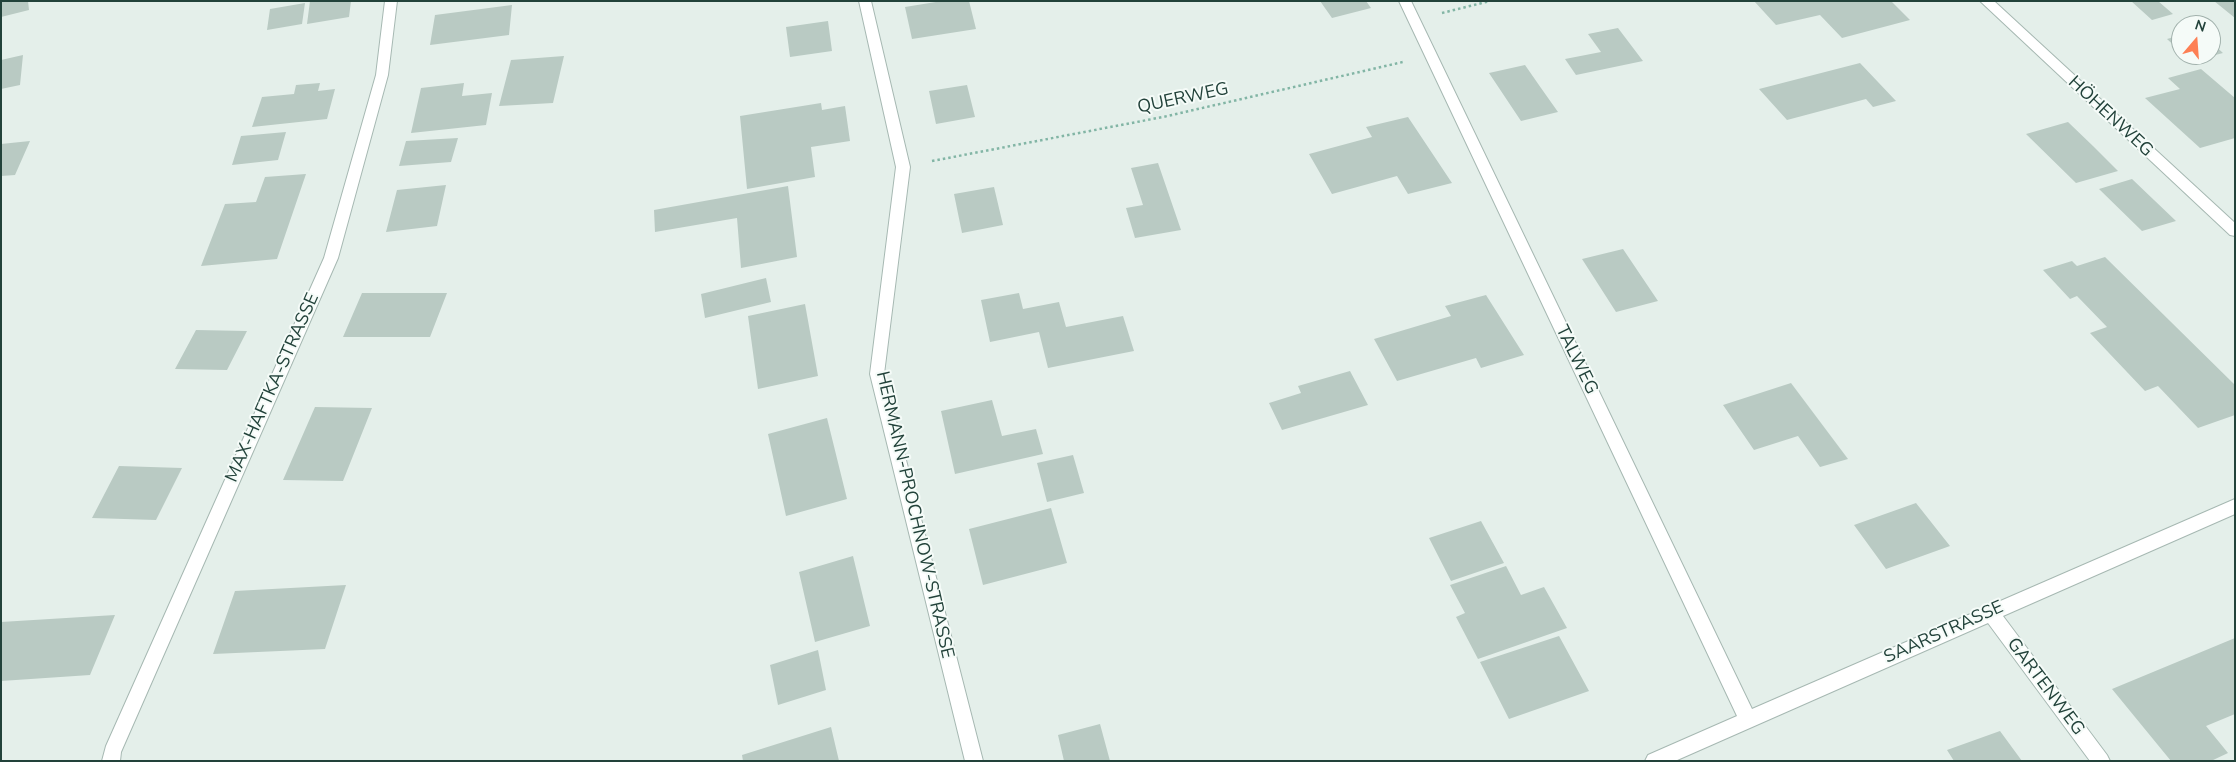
<!DOCTYPE html>
<meta charset="utf-8">
<style>
body{margin:0}
#map{position:relative;width:2236px;height:762px;overflow:hidden;background:#e4efea;font-family:"Nunito Sans",sans-serif}
canvas{display:block}
.frame{position:absolute;inset:0;border:2px solid #22423a;pointer-events:none}
.north{position:absolute;left:2171px;top:15px;width:50px;height:50px;box-sizing:border-box;background:#f5fbf8;border:1px solid #a1b1ac;border-radius:50%;rotate:18deg;font-size:14px;font-weight:700;line-height:20px;text-align:center;color:#22423a}
.north::after{content:'';display:block;margin:auto;width:18px;height:22px;background:#fd7f54;clip-path:polygon(50% 0,100% 100%,50% 72%,0 100%)}
</style>
<div id="map">
<canvas width="2236" height="762"></canvas>
<div class="frame"></div>
<div class="north">N</div>
</div>
<script>
const ctx = document.querySelector('canvas').getContext('2d');
ctx.lineJoin = 'round';
function fillPath(path, color) {
  ctx.fillStyle = color;
  ctx.fill(path, 'evenodd');
}
function poly(rows) {
  const path = new Path2D();
  for (const r of rows) {
    path.moveTo(r[0], r[1]);
    for (let i = 2; i < r.length; i += 2) path.lineTo(r[i], r[i + 1]);
  }
  return path;
}
function strokePath(path, color, width, dash) {
  ctx.strokeStyle = color;
  ctx.lineWidth = width;
  ctx.lineCap = dash ? 'butt' : 'round';
  ctx.setLineDash(dash || []);
  ctx.stroke(path);
}
function drawText(font, color, halo, rows, align = 'center') {
  ctx.font = font + ' "Nunito Sans",sans-serif';
  ctx.lineWidth = 4;
  ctx.setLineDash([]);
  ctx.textBaseline = 'middle';
  ctx.strokeStyle = halo;
  ctx.fillStyle = color;
  for (const [text, x, y, turn = 0] of rows) {
    ctx.save();
    ctx.translate(x, y);
    ctx.rotate((+turn || 0) * Math.PI / 180);
    ctx.textAlign = isNaN(turn) ? turn : align;
    if (halo) ctx.strokeText(text, 0, 0);
    ctx.fillText(text, 0, 0);
    ctx.restore();
  }
}
fillPath(poly([
 [1,1,28,1,29,10,1,17],
 [310,1,351,1,349,17,307,24],
 [942,1,969,1,976,29,912,39,905,7],
 [1320,1,1366,1,1371,8,1332,18],
 [1754,1,1891,1,1910,20,1842,38,1820,15,1776,25],
 [2131,1,2158,1,2173,14,2152,20],
 [2214,1,2235,1,2235,18],
 [305,3,302,24,267,30,270,9],
 [512,5,509,35,430,45,435,15],
 [828,21,832,51,790,57,786,27],
 [1618,28,1643,61,1576,75,1565,59,1601,52,1588,34],
 [2181,35,2181,52,2167,39],
 [2211,42,2223,53,2192,61,2185,55,2211,55],
 [23,55,20,85,1,89,1,60],
 [564,56,553,103,499,106,511,60],
 [1860,63,1896,101,1873,107,1866,99,1787,120,1759,89],
 [1525,65,1541,88,1558,112,1521,121,1489,73],
 [2201,69,2235,98,2235,138,2200,148,2145,98,2180,89,2168,78],
 [320,83,318,91,335,89,327,119,252,127,262,97,294,94,296,85],
 [464,83,462,96,492,93,486,125,411,133,421,88],
 [967,85,975,117,936,124,929,91],
 [821,103,822,110,845,106,850,141,811,147,815,177,747,189,740,116],
 [1408,117,1452,183,1408,194,1397,176,1332,194,1309,154,1372,137,1366,127],
 [2068,122,2093,146,2118,171,2076,183,2026,134],
 [286,132,278,160,232,165,241,136],
 [458,138,451,162,399,166,406,141],
 [30,141,15,175,1,176,1,144],
 [1158,163,1181,230,1135,238,1126,208,1143,205,1131,168],
 [306,174,277,259,201,266,225,204,256,202,265,177],
 [2132,179,2176,221,2142,231,2099,189],
 [446,185,437,226,386,232,397,190],
 [788,186,797,257,741,268,737,218,655,232,654,210],
 [994,187,1003,225,962,233,954,194],
 [1623,249,1658,301,1616,312,1582,259],
 [2105,257,2235,385,2235,415,2198,428,2158,386,2145,391,2090,333,2107,327,2077,296,2070,299,2043,270,2072,261,2077,266],
 [766,278,771,302,705,318,701,294],
 [362,293,447,293,430,337,343,337],
 [1019,293,1023,309,1059,302,1066,327,1123,316,1134,351,1048,368,1039,332,990,342,981,300],
 [1486,295,1524,355,1481,368,1476,358,1397,381,1374,339,1451,316,1445,306],
 [805,304,818,376,758,389,748,316],
 [196,330,247,331,227,370,175,369],
 [1350,371,1368,405,1282,430,1269,403,1301,393,1298,386],
 [1791,383,1848,459,1820,467,1798,436,1754,450,1723,405],
 [992,400,1002,436,1036,429,1043,454,955,474,941,411],
 [315,407,372,408,343,481,283,480],
 [827,418,847,499,786,516,768,434],
 [1073,455,1084,493,1047,502,1037,463],
 [119,466,182,468,156,520,92,518],
 [1916,503,1950,546,1886,569,1854,525],
 [1051,508,1067,563,983,585,969,529],
 [1481,521,1504,563,1451,581,1429,538],
 [853,556,870,626,815,642,799,572],
 [1506,566,1521,595,1544,587,1567,628,1478,659,1456,617,1465,613,1450,585],
 [346,585,325,649,213,654,235,591],
 [115,615,90,675,1,681,1,622],
 [1559,636,1589,691,1509,719,1480,662],
 [2235,638,2235,714,2206,726,2228,753,2211,761,2171,761,2112,689],
 [818,650,826,690,778,705,770,665],
 [1100,724,1110,761,1064,761,1058,735],
 [831,727,839,761,743,761,742,755],
 [2000,731,2022,761,1954,761,1947,750]
]), '#b9cac3');
const minor = poly([
 [385,1,397,1,388,75,338,258,121,752,120,761,102,761,106,746,324,258,376,75,385,1],
 [859,1,871,1,910,167,884,374,983,761,965,761,870,374,896,167,859,1],
 [1399,1,1411,1,1752,709,2235,499,2235,514,2003,616,2107,755,2110,761,2090,761,1988,623,1675,761,1645,761,1648,755,1737,716,1399,1],
 [1980,1,1994,1,2235,223,2235,236,2230,235,1980,1]
]);
strokePath(minor, '#a6b8b2', 2);
strokePath(poly([
 [1442,13,1490,1],
 [932,161,1163,117,1403,62]
]), '#82b5a5', 2.5, [2.5, 3]);
fillPath(minor, '#fff');
drawText('18px', '#22423a', '#f5fbf8', [
 ["QUERWEG",1183,99,-12],
 ["HÖHENWEG",2110,117,43],
 ["TALWEG",1576,360,64],
 ["MAX-HAFTKA-STRASSE",273,388,-66],
 ["HERMANN-PROCHNOW-STRASSE",914,515,77],
 ["SAARSTRASSE",1944,633,-24],
 ["GARTENWEG",2045,687,53]
]);
</script>
